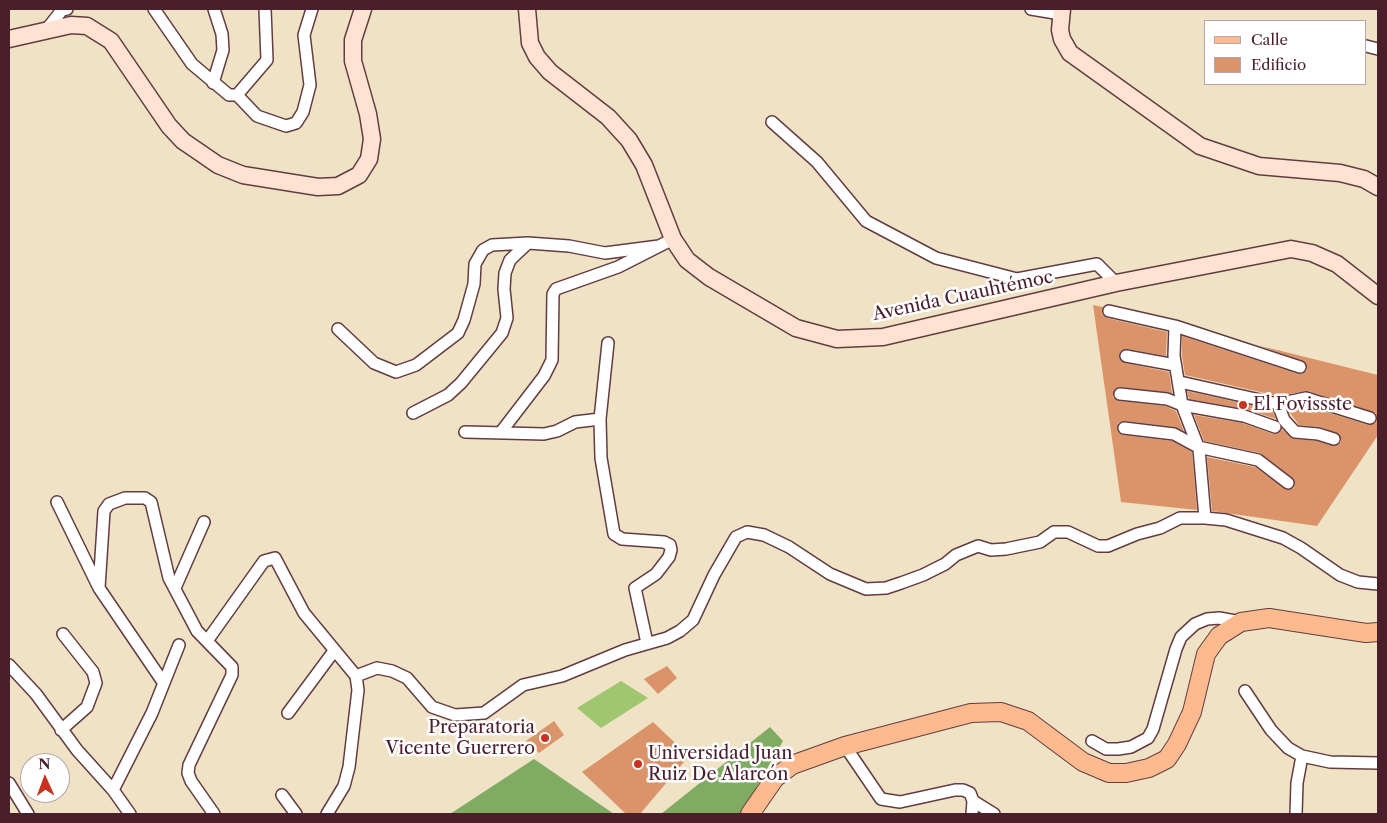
<!DOCTYPE html>
<meta charset="utf-8">
<style>
body{margin:0}
#map{position:relative;width:1387px;height:823px;overflow:hidden;background:#f0e2c5;font-family:"Libre Caslon Text",serif}
canvas{display:block}
.frame{position:absolute;inset:0;border:10px solid #4a1f2b;pointer-events:none}
.legend{position:absolute;left:1204px;top:20px;width:162px;height:65px;box-sizing:border-box;background:#fff;border:1px solid #b7a5aa;margin:0;padding:6px 9px;list-style:none;font-size:15px;color:#4a1f2b}
.legend li{display:flex;align-items:center;gap:10px;height:25px}
.legend b{width:25px;border:1px solid #b7a5aa}
.north{position:absolute;left:20px;top:753px;width:50px;height:50px;box-sizing:border-box;background:#fff;border:1px solid #b7a5aa;border-radius:50%;rotate:358deg;font-size:14px;font-weight:700;line-height:20px;text-align:center;color:#4a1f2b}
.north::after{content:'';display:block;margin:auto;width:18px;height:22px;background:#c8321e;clip-path:polygon(50% 0,100% 100%,50% 72%,0 100%)}
</style>
<div id="map">
<canvas width="1387" height="823"></canvas>
<div class="frame"></div>
<ul class="legend">
<li><b style="height:6px;background:#fcba8e"></b>Calle</li>
<li><b style="height:14px;background:#db9469"></b>Edificio</li>
</ul>
<div class="north">N</div>
</div>
<script>
const ctx = document.querySelector('canvas').getContext('2d');
ctx.lineJoin = 'round';
function fillPath(path, color) {
  ctx.fillStyle = color;
  ctx.fill(path, 'evenodd');
}
function poly(rows) {
  const path = new Path2D();
  for (const r of rows) {
    path.moveTo(r[0], r[1]);
    for (let i = 2; i < r.length; i += 2) path.lineTo(r[i], r[i + 1]);
  }
  return path;
}
function strokePath(path, color, width, dash) {
  ctx.strokeStyle = color;
  ctx.lineWidth = width;
  ctx.lineCap = dash ? 'butt' : 'round';
  ctx.setLineDash(dash || []);
  ctx.stroke(path);
}
function drawText(font, color, halo, rows, align = 'center') {
  ctx.font = font + ' "Libre Caslon Text",serif';
  ctx.lineWidth = 5;
  ctx.setLineDash([]);
  ctx.textBaseline = 'middle';
  ctx.strokeStyle = halo;
  ctx.fillStyle = color;
  for (const [text, x, y, turn = 0] of rows) {
    ctx.save();
    ctx.translate(x, y);
    ctx.rotate((+turn || 0) * Math.PI / 180);
    ctx.textAlign = isNaN(turn) ? turn : align;
    if (halo) ctx.strokeText(text, 0, 0);
    ctx.fillText(text, 0, 0);
    ctx.restore();
  }
}
fillPath(poly([
 [621,681,648,698,601,728,577,708]
]), '#a1c670');
fillPath(poly([
 [770,727,783,741,741,814,661,814],
 [534,759,614,814,450,814]
]), '#80ab62');
fillPath(poly([
 [1093,305,1103,307,1102,314,1107,318,1167,332,1166,356,1127,349,1121,351,1119,358,1125,363,1169,372,1172,393,1120,387,1114,390,1113,397,1119,401,1165,406,1176,411,1184,431,1175,427,1125,421,1118,423,1117,430,1123,435,1172,441,1192,452,1197,510,1121,502],
 [1182,336,1298,374,1302,374,1307,370,1305,362,1261,346,1378,375,1378,435,1317,526,1212,511,1207,457,1255,467,1287,490,1294,488,1295,481,1260,453,1204,441,1194,415,1242,423,1273,434,1279,433,1282,429,1294,439,1317,441,1335,446,1341,442,1339,434,1320,427,1299,425,1288,410,1306,406,1368,425,1375,423,1376,413,1308,391,1278,396,1185,375,1182,356],
 [1187,391,1272,410,1276,419,1245,409,1189,399],
 [667,666,677,678,658,694,644,679],
 [554,721,564,735,539,753,526,741],
 [653,722,689,756,640,814,626,814,582,772]
]), '#db9469');
const street = poly([
 [154,9,192,64,229,95,237,95],
 [1031,9,1061,14],
 [47,29,62,10,67,9],
 [1366,46,1378,49],
 [213,83,223,50,222,34,214,9],
 [237,95,257,116,286,126,296,123,303,112,310,85,304,35,312,9],
 [237,95,267,60,265,9],
 [772,122,817,162,866,221,936,258,1017,279,1097,264,1116,283],
 [1109,311,1175,326,1300,367],
 [1175,326,1174,356,1182,405,1199,449,1205,518],
 [338,329,374,363,396,372,416,365,458,333,464,320,474,284,475,264,483,250,492,245,528,243,569,246,605,253,659,246],
 [608,343,600,419,601,458,614,534,622,539,664,542,670,545,671,550,669,557,656,574,635,588,647,643],
 [1126,356,1175,365],
 [1180,382,1278,404,1306,398,1370,418],
 [1120,394,1167,399,1182,405,1244,416,1275,427],
 [1278,404,1284,420,1295,432,1318,434,1334,439],
 [413,413,448,395,461,383,502,333,507,318,504,289,505,273,510,260,528,243],
 [1124,428,1174,434,1198,447,1258,460,1288,483],
 [465,432,544,434,557,431,575,422,600,419],
 [501,432,544,376,552,360,553,294,556,289,618,267,673,239],
 [57,502,99,588,163,682],
 [99,588,104,511,109,504,125,498,145,498,151,502,169,578,197,631,232,667,232,675,189,765,188,773,191,781,214,814],
 [175,588,204,522],
 [207,641,264,561,275,558,304,613,356,676],
 [9,665,36,694,77,750,113,790,130,814],
 [1245,691,1271,730,1288,748,1302,756,1330,762,1378,763],
 [288,713,334,651],
 [61,730,87,707,96,683,93,672,63,634],
 [1092,741,1106,749,1118,749,1131,747,1148,738,1153,729,1176,649,1181,637,1195,624,1207,619,1219,618,1241,622],
 [845,746,881,799,900,802,955,790,963,790,970,793,973,801,994,814],
 [9,783,28,814],
 [113,790,152,713,179,645],
 [282,795,296,814],
 [327,814,344,786,349,767,358,690,356,676,377,668,392,671,407,678,432,707,455,715,484,713,523,685,562,676,625,650,667,638,680,631,693,620,714,575,736,537,747,532,764,535,789,547,830,574,866,589,886,588,901,583,923,575,945,564,956,555,978,546,991,550,1006,549,1040,542,1054,532,1068,532,1098,546,1108,546,1137,534,1160,528,1180,518,1205,518,1226,520,1283,538,1301,548,1340,575,1358,582,1378,584],
 [972,814,973,801],
 [1296,814,1297,783,1302,756]
]);
const secondary = poly([
 [527,9,530,43,537,57,550,72,608,117,629,140,644,165,673,239,687,260,709,277,796,328,837,339,883,337,1116,283,1291,249,1312,253,1337,264,1378,296],
 [1062,9,1060,30,1062,39,1070,53,1200,146,1259,166,1340,173,1364,179,1378,187],
 [9,39,71,25,87,26,111,41,169,126,183,141,218,165,243,175,318,187,338,186,359,175,369,159,372,139,368,114,353,61,353,40,363,9]
]);
const primary = poly([
 [750,814,775,778,792,765,845,746,971,713,1001,712,1028,721,1083,762,1109,773,1126,773,1149,768,1167,759,1177,744,1192,712,1206,654,1219,636,1241,622,1269,618,1366,633,1378,632]
]);
strokePath(street, '#633c42', 14);
strokePath(secondary, '#633c42', 19);
strokePath(primary, '#633c42', 20);
strokePath(street, '#fff', 11);
strokePath(secondary, '#fee3d2', 16);
strokePath(primary, '#fcba8e', 18);
for (const [x, y, r, color] of [
 [1243,405,5,"#c8321e"],
 [545,738,5,"#c8321e"],
 [638,764,5,"#c8321e"]
]) {
  const dot = new Path2D();
  dot.arc(x, y, r, 0, 2 * Math.PI);
  ctx.fillStyle = color;
  ctx.fill(dot);
  strokePath(dot, '#fff', 2);
}
drawText('18px', '#4a1f2b', '#fff', [
 ["Avenida Cuauhtémoc",963,296,-12]
]);
drawText('18px', '#4a1f2b', '#fff', [
 ["El Fovissste",1253,405],
 ["Preparatoria",535,728,"right"],
 ["Vicente Guerrero",535,749,"right"],
 ["Universidad Juan",648,754],
 ["Ruiz De Alarcón",648,775]
], 'left');
</script>
